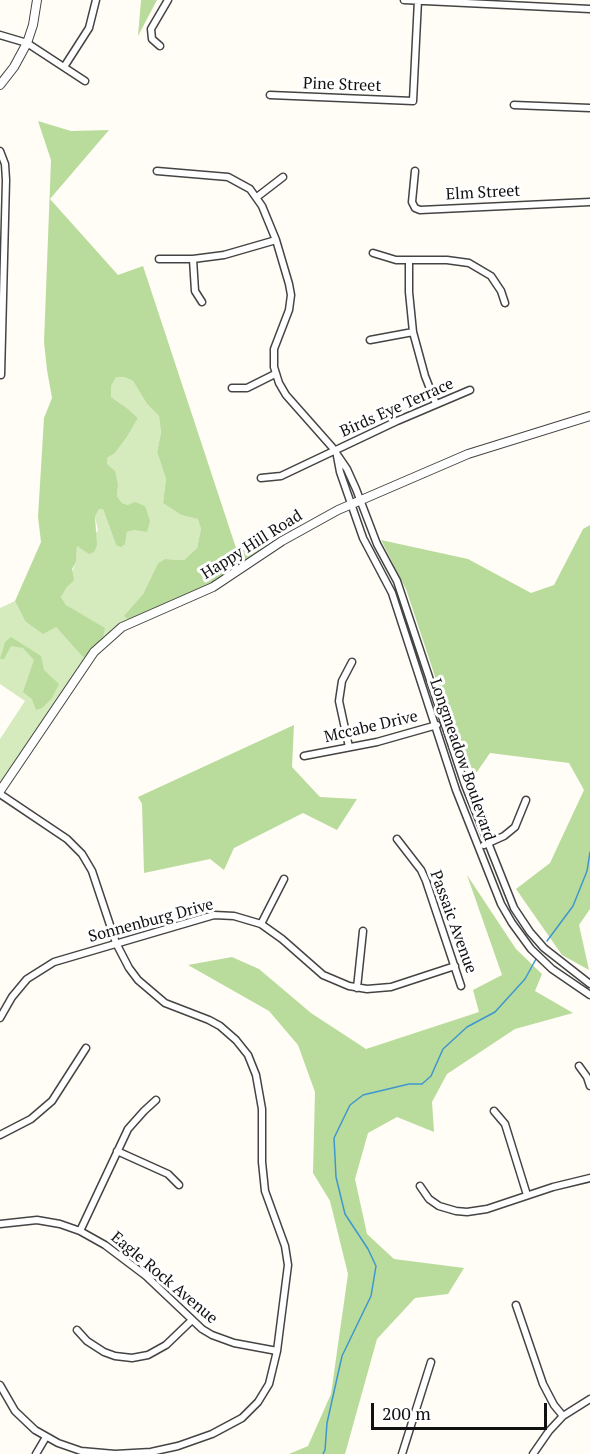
<!DOCTYPE html>
<style>
body{margin:0}
#map{position:relative;width:590px;height:1454px;overflow:hidden;background:#fffdf5;font-family:"PT Serif",serif}
canvas{display:block}
.scale{position:absolute;left:371px;top:1403px;width:176px;height:27px;box-sizing:border-box;border:3px solid #111;border-top:0;padding-left:8px;font-size:18px;line-height:21px;white-space:nowrap;color:#111;-webkit-text-stroke:4px #fff;paint-order:stroke}
</style>
<div id="map">
<canvas width="590" height="1454"></canvas>
<div class="scale">200 m</div>
</div>
<script>
const ctx = document.querySelector('canvas').getContext('2d');
ctx.lineJoin = 'round';
function fillPath(path, color) {
  ctx.fillStyle = color;
  ctx.fill(path, 'evenodd');
}
function poly(rows) {
  const path = new Path2D();
  for (const r of rows) {
    path.moveTo(r[0], r[1]);
    for (let i = 2; i < r.length; i += 2) path.lineTo(r[i], r[i + 1]);
  }
  return path;
}
function strokePath(path, color, width, dash) {
  ctx.strokeStyle = color;
  ctx.lineWidth = width;
  ctx.lineCap = dash ? 'butt' : 'round';
  ctx.setLineDash(dash || []);
  ctx.stroke(path);
}
function drawText(font, color, halo, rows, align = 'center') {
  ctx.font = font + ' "PT Serif",serif';
  ctx.lineWidth = 6;
  ctx.setLineDash([]);
  ctx.textBaseline = 'middle';
  ctx.strokeStyle = halo;
  ctx.fillStyle = color;
  for (const [text, x, y, turn = 0] of rows) {
    ctx.save();
    ctx.translate(x, y);
    ctx.rotate((+turn || 0) * Math.PI / 180);
    ctx.textAlign = isNaN(turn) ? turn : align;
    if (halo) ctx.strokeText(text, 0, 0);
    ctx.fillText(text, 0, 0);
    ctx.restore();
  }
}
fillPath(poly([
 [115,377,124,377,133,381,147,404,159,416,161,433,157,452,166,479,163,503,181,515,199,519,201,529,197,548,184,560,165,559,158,563,143,594,125,616,132,622,102,643,81,615,66,605,61,597,76,562,77,546,84,549,98,530,95,517,99,509,103,509,116,545,125,543,127,532,135,530,128,505,122,503,117,496,118,485,107,464,107,458,115,453,127,437,138,418,127,408,111,397,111,386],
 [15,601,25,621,56,627,83,656,94,652,0,791,0,739,25,701,0,684,0,608]
]), '#d5ebbd');
fillPath(poly([
 [141,0,157,0,138,36],
 [38,121,71,131,109,130,50,199,118,275,143,266,237,551,282,541,232,576,132,622,124,616,143,594,158,563,165,559,184,560,197,548,201,529,198,519,181,515,163,503,166,479,157,452,161,433,159,416,147,404,133,381,124,377,116,377,111,386,111,397,127,408,138,418,127,437,115,453,107,458,107,464,115,471,118,485,117,496,122,503,128,505,135,502,145,506,150,521,147,532,135,530,127,532,125,544,121,547,116,545,103,509,99,509,95,517,97,545,94,552,89,554,77,546,76,562,72,569,74,580,66,588,61,597,66,605,105,628,102,643,94,652,83,657,56,627,43,634,25,621,15,601,41,542,38,517,44,418,52,398,47,370,44,342,51,160],
 [590,525,590,909,579,925,589,970,562,955,516,889,550,863,584,790,569,763,490,753,470,782,406,589,381,540,468,559,531,593,554,585,583,529],
 [11,637,41,656,44,670,59,684,52,698,42,708,36,710,32,699,23,692,34,660,23,648,11,646,4,659,0,659,5,642],
 [294,725,292,767,320,797,357,799,337,830,303,813,234,848,224,870,210,859,144,873,142,804,138,797],
 [467,875,516,949,542,974,535,991,573,1013,515,1029,447,1074,432,1102,434,1132,397,1117,368,1133,355,1179,367,1234,394,1259,464,1268,448,1294,415,1298,377,1339,345,1454,289,1454,308,1446,331,1394,348,1274,330,1201,313,1173,315,1092,298,1045,269,1011,188,965,232,957,259,969,311,1013,366,1049,479,1012,473,990,502,975]
]), '#b9dc9c');
strokePath(poly([
 [547,941,573,906,587,871,590,852],
 [323,1454,325,1450,327,1423,342,1356,371,1296,376,1266,368,1249,345,1214,336,1177,334,1138,350,1105,363,1095,409,1084,422,1084,431,1076,443,1049,467,1027,495,1012,525,979,536,959]
]), '#3f96cf', 1.5);
const minor = poly([
 [404,0,590,9],
 [0,35,27,43,85,81],
 [160,46,152,39,151,29,168,0],
 [64,67,89,28,96,0],
 [270,95,413,101,418,0],
 [514,105,590,108],
 [0,151,5,164,6,180,1,375],
 [157,171,228,177,250,189,262,206,276,240,289,284,291,295,289,310,274,349,274,367,279,383,286,395,332,447,347,469,356,489,377,544,397,581,465,785,514,908,530,932,544,948,590,984],
 [415,171,412,202,415,208,420,210,590,202],
 [257,197,283,177],
 [373,253,396,260,447,260,469,263,491,276,501,291,505,303],
 [159,259,193,259,224,255,276,240],
 [193,259,195,291,202,302],
 [409,260,409,292,413,332,425,376,436,404],
 [370,340,413,332],
 [232,388,247,388,275,374],
 [337,456,340,472,363,538,392,593,456,790,501,904,512,923,531,949,552,969,590,995],
 [261,478,281,476,397,421,470,390],
 [349,747,339,701,342,681,352,662],
 [304,756,377,742,437,725],
 [0,794,67,839,82,854,92,871,116,943,129,968,138,980,165,1003,209,1020,220,1026,236,1040,248,1055,256,1075,262,1109,262,1162,265,1191,285,1246,288,1265,277,1351,269,1384,258,1402,242,1418,212,1434,178,1446,151,1452,115,1454,81,1451,58,1443,35,1430,15,1411,0,1385],
 [397,839,421,870,426,881,461,986],
 [484,845,504,836,515,827,526,800],
 [261,924,284,879],
 [357,988,363,931],
 [0,1018,12,997,27,979,54,962,214,915,234,916,261,924,282,939,323,975,349,986,367,989,391,987,455,966],
 [579,1066,587,1077,590,1086],
 [494,1111,505,1124,527,1195],
 [0,1135,31,1119,52,1101,86,1048],
 [117,1151,168,1174,179,1185],
 [420,1186,429,1199,439,1206,456,1211,467,1212,487,1209,553,1187,590,1178],
 [0,1224,37,1220,60,1224,80,1231,105,1245,146,1276,202,1329,212,1335,234,1343,277,1351],
 [80,1231,128,1129,144,1111,156,1100],
 [516,1305,543,1384,554,1405,563,1416],
 [77,1330,87,1341,104,1352,115,1356,132,1358,148,1355,166,1345,192,1320],
 [36,1454,46,1437],
 [402,1454,431,1362],
 [533,1454,549,1431,563,1416,590,1399]
]);
const tertiary = poly([
 [0,85,14,67,27,43,33,25,37,0],
 [0,791,94,652,122,627,213,587,282,541,338,510,468,454,590,416]
]);
strokePath(minor, '#444', 9);
strokePath(tertiary, '#444', 10);
strokePath(minor, '#fff', 6);
strokePath(tertiary, '#fff', 8);
drawText('16px', '#111', '#fff', [
 ["Pine Street",342,85,2],
 ["Elm Street",483,193,-3],
 ["Birds Eye Terrace",397,408,-24],
 ["Happy Hill Road",252,545,-32],
 ["Mccabe Drive",371,727,-13],
 ["Longmeadow Boulevard",462,760,71],
 ["Sonnenburg Drive",151,921,-15],
 ["Passaic Avenue",453,922,70],
 ["Eagle Rock Avenue",164,1278,40]
]);
</script>
